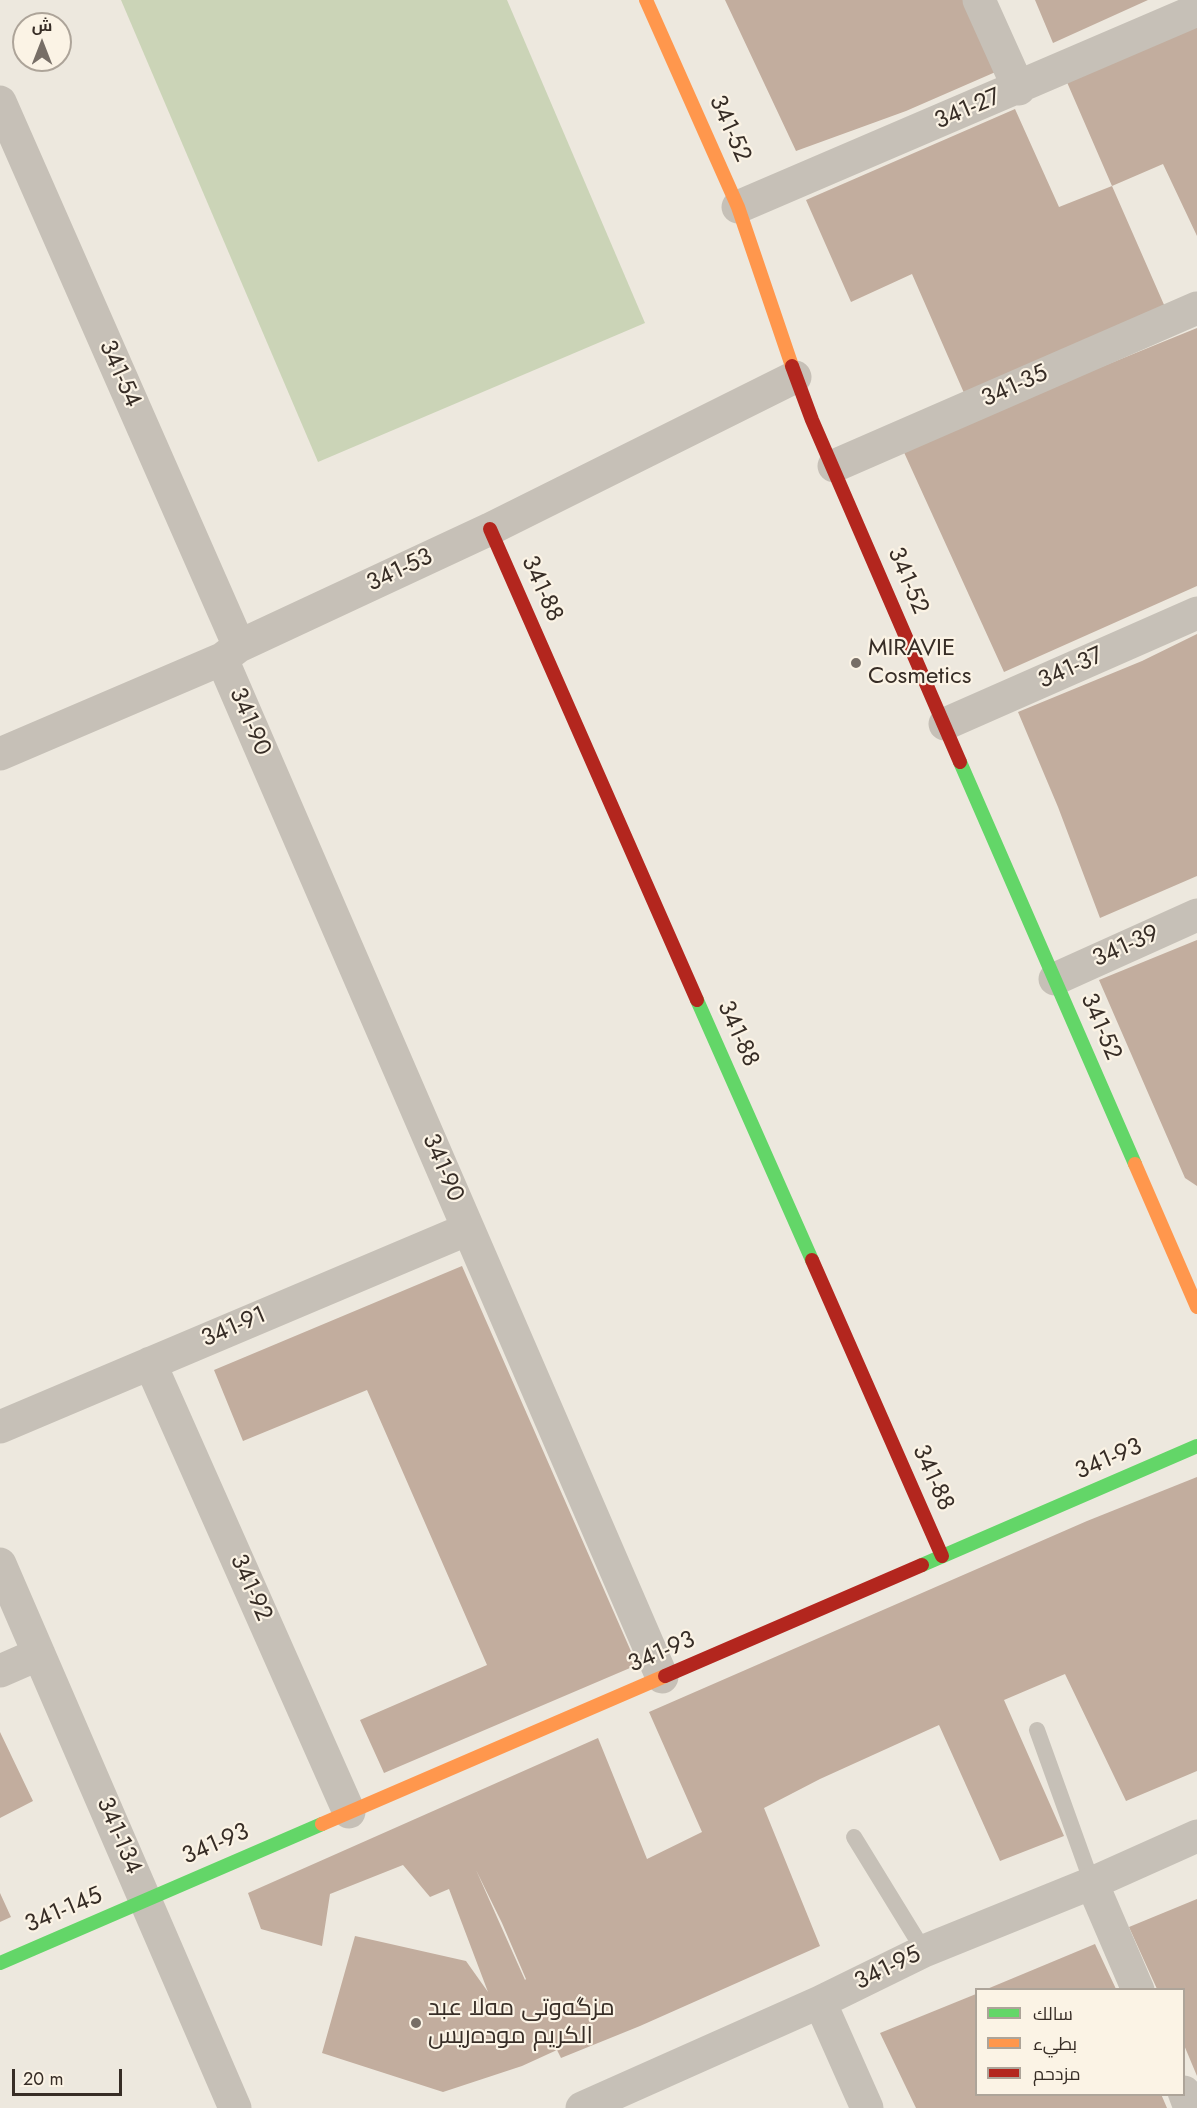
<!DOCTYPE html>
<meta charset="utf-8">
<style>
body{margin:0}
#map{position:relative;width:1197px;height:2108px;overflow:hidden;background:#ede8de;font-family:Jost,Cairo,sans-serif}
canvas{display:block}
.legend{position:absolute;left:975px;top:1988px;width:210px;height:108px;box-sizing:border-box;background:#fbf3e5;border:2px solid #ada499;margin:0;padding:8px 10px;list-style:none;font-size:18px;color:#372d26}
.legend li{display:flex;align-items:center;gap:12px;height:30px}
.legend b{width:30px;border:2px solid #ada499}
.north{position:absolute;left:12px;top:12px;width:60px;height:60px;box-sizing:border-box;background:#fbf3e5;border:2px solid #ada499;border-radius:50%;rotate:0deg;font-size:16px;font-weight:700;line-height:24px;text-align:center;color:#372d26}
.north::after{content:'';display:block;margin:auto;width:21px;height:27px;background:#776e66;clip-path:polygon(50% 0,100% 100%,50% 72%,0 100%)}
.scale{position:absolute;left:12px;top:2069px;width:110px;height:27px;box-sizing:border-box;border:3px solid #372d26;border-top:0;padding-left:8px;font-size:18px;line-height:21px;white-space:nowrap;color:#372d26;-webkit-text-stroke:4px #fbf3e5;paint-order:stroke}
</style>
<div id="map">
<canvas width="1197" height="2108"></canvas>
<ul class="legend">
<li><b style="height:8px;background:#63d668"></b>سالك</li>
<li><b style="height:8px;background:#ff974d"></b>بطيء</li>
<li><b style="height:8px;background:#b3261e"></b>مزدحم</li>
</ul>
<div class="north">ش</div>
<div class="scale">20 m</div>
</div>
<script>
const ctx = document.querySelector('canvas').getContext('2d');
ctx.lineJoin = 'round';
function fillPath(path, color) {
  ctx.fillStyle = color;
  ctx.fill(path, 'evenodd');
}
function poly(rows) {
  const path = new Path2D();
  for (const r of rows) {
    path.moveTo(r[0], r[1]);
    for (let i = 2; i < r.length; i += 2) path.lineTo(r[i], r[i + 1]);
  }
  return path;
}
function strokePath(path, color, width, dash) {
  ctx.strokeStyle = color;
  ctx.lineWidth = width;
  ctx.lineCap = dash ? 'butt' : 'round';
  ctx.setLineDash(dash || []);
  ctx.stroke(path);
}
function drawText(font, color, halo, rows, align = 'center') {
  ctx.font = font + ' Jost,Cairo,sans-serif';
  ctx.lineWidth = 4.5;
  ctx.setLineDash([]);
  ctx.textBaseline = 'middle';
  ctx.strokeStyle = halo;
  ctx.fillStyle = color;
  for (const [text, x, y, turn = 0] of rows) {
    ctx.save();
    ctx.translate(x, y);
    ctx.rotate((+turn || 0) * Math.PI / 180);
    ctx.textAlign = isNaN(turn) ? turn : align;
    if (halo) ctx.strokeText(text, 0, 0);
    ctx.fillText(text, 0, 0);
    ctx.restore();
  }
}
fillPath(poly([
 [121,0,507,0,645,323,318,462]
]), '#cbd4b7');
fillPath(poly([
 [725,0,977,0,1007,67,906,111,796,151],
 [1035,0,1148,0,1053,43],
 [1197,26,1197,236,1163,164,1112,186,1066,80],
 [1015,109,1059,207,1112,186,1165,307,964,393,912,274,851,302,806,200],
 [1197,328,1197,586,1004,672,902,448],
 [1197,634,1197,876,1100,918,1058,807,1018,712,1142,661],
 [1197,940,1197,1186,1185,1178,1099,980],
 [462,1266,637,1665,384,1773,360,1720,487,1665,367,1390,243,1441,214,1370],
 [1197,1477,1197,1771,1126,1801,1065,1674,1004,1700,1064,1836,1000,1861,939,1725,820,1779,764,1808,820,1946,640,2026,561,2058,557,2050,522,2066,443,2092,322,2053,355,1936,466,1961,488,1992,449,1889,430,1897,403,1865,330,1894,322,1946,261,1929,248,1893,598,1738,647,1859,702,1832,649,1712,1087,1521],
 [476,1870,502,1923,526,1979,525,1980],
 [0,1732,33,1801,0,1818],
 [0,1893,11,1917,0,1922],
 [1197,1899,1197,2076,1184,2045,1184,1989,1157,1989,1129,1927],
 [1095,1944,1116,1989,987,1989],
 [976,1994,976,2094,1161,2094,1167,2108,916,2108,880,2033]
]), '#c2ad9e');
strokePath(poly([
 [1037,1730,1092,1883],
 [854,1837,924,1951]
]), '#c6c0b7', 16);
strokePath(poly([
 [979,0,1019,89],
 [0,102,239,646],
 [738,207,1197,10],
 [834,466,1197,308],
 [222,659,662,1677],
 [945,724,1197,613],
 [0,754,222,659,239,646,490,529,795,377],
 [1055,979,1197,915],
 [150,1363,349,1812],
 [0,1427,468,1229],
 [0,1564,235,2108],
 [0,1671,39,1654],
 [1092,1883,1138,1990],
 [820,2002,867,2108],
 [1184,2092,1190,2108],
 [582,2108,820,2002,924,1951,1092,1883,1197,1836]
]), '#c6c0b7', 33);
strokePath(poly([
 [960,762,1135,1164],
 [697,1000,812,1260],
 [922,1565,1197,1446],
 [0,1963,322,1824]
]), '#63d668', 14);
strokePath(poly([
 [646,0,738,207,792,366],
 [1135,1164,1197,1307],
 [322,1824,665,1676]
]), '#ff974d', 14);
strokePath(poly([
 [792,366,812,420,960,762],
 [490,529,697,1000],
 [812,1260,942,1556],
 [665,1676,922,1565]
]), '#b3261e', 14);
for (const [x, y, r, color] of [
 [856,663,6,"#776e66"],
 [416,2023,6,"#776e66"]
]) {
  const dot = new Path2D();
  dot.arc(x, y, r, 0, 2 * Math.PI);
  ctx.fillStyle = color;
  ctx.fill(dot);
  strokePath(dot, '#fbf3e5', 2);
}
drawText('24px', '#372d26', '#fbf3e5', [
 ["341-27",968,110,-23],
 ["341-52",729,129,66],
 ["341-54",119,374,66],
 ["341-35",1015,387,-24],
 ["341-53",400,571,-25],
 ["341-52",907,581,67],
 ["341-88",541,589,66],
 ["341-37",1071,669,-24],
 ["341-90",249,722,67],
 ["341-39",1126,947,-24],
 ["341-52",1100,1027,67],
 ["341-88",737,1034,66],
 ["341-90",442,1168,67],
 ["341-91",234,1328,-23],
 ["341-93",1109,1460,-23],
 ["341-88",932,1478,66],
 ["341-92",250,1588,66],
 ["341-93",662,1653,-23],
 ["341-134",118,1836,67],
 ["341-93",216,1845,-23],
 ["341-145",64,1911,-23],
 ["341-95",888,1969,-26]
]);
drawText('24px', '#372d26', '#fbf3e5', [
 ["MIRAVIE",868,649],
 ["Cosmetics",868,677],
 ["مزگه‌وتی مه‌لا عبد",428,2009],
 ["الكريم موده‌ریس",428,2037]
], 'left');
</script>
